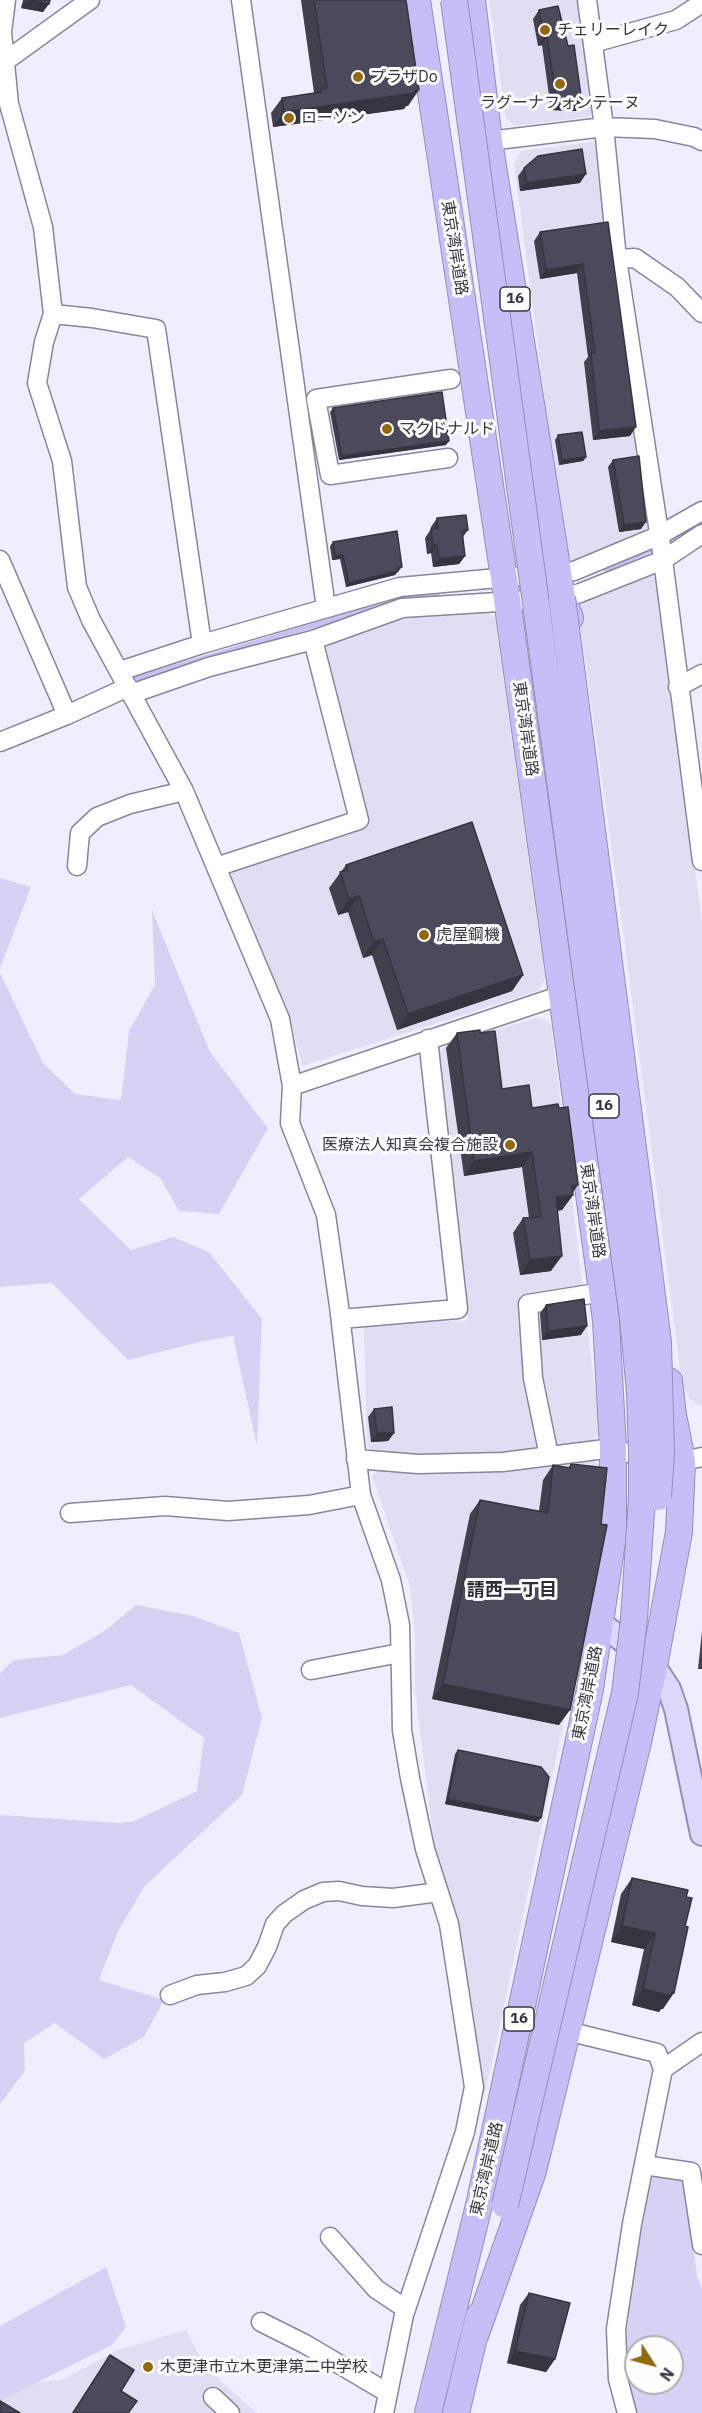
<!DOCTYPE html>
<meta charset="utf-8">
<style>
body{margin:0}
#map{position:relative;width:702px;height:2413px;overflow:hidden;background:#f0eefe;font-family:"IBM Plex Sans",sans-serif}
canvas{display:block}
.north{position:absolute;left:624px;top:2335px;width:60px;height:60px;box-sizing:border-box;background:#fefefe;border:2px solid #afaeb2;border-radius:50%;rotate:126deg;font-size:16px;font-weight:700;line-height:24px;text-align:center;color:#38373f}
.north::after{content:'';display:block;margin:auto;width:21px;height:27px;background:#916911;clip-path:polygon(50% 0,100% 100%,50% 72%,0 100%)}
</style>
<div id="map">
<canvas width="702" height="2413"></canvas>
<div class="north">N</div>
</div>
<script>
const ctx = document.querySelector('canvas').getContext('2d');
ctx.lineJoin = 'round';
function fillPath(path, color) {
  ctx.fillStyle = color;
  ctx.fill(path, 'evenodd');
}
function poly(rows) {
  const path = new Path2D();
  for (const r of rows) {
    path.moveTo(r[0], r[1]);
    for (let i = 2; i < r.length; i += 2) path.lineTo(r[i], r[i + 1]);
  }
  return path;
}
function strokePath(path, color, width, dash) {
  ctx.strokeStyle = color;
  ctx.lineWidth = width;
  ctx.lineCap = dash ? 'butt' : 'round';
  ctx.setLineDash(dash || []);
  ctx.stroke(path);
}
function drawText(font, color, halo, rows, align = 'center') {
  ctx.font = font + ' "IBM Plex Sans","Noto Sans JP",sans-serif';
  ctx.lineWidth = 6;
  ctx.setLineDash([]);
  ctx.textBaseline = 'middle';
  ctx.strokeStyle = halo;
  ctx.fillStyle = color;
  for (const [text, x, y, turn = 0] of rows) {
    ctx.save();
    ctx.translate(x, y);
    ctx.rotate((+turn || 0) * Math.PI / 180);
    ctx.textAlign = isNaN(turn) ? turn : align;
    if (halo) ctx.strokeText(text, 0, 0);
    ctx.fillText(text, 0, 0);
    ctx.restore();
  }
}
fillPath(poly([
 [489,0,578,0,593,112,589,117,514,126,506,118],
 [592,142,597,146,649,529,644,538,579,561,572,561,564,547,514,164,521,151],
 [649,574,656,579,702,921,702,1407,690,1399,682,1384,623,930,577,602],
 [483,609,495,618,545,978,538,991,302,1066,289,1014,231,876,235,865,366,823,322,645,405,614],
 [539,1017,551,1024,600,1431,592,1440,517,1454,446,1456,374,1452,367,1445,364,1329,370,1323,468,1321,438,1053,445,1046],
 [590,1457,598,1464,597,1490,565,1716,490,2072,483,2097,456,1925,435,1852,415,1691,415,1636,410,1587,372,1476,379,1470,511,1471,542,1468],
 [186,2330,199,2355,223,2383,257,2413,0,2413,0,2384,19,2385,64,2379,117,2350]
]), '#e1def3');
fillPath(poly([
 [0,878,31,887,0,968],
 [152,910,210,1052,268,1128,219,1214,179,1211,161,1179,128,1157,79,1199,131,1250,173,1237,209,1252,262,1319,257,1446,233,1336,203,1341,128,1360,52,1283,0,1287,0,973,43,1063,75,1094,121,1100,129,1031,155,985],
 [136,1605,193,1616,239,1633,262,1718,242,1795,144,1887,118,1931,99,1980,164,2000,144,2037,104,2059,55,2023,24,2043,25,2071,0,2104,0,1815,118,1823,134,1821,197,1791,204,1738,131,1685,0,1718,0,1673,14,1660,63,1655,106,1630],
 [647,2172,685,2178,697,2276,702,2289,702,2413,638,2413,631,2391,625,2351,632,2284,645,2211],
 [636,2347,672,2347,672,2383,636,2383],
 [106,2267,126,2327,112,2345,0,2401,0,2326]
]), '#d6d2f3');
strokePath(poly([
 [665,543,683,532],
 [606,570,657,547],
 [132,680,398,600,437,595]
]), '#c7c0f2', 5);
const minor = poly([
 [6,0,2,32,9,104,43,227,53,314,44,342,37,383,62,461,77,587,91,620,184,791,280,1019,292,1086,290,1123,326,1215,339,1306,361,1495,391,1580,400,1625,402,1730,410,1778,425,1849,449,1924,474,2087,465,2132,404,2315,384,2413],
 [241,0,326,608],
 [587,0,604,127,617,259,662,552,702,861],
 [593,43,676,20,702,3],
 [4,62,90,0],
 [489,141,604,127,655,129,694,137,702,141],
 [617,259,635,258,677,287,702,313],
 [53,314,92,318,156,329,202,644],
 [448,458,330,475,316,399,451,379],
 [0,560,67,715,128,687],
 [120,671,202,644,400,587,574,571,658,536,702,511],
 [678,687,702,674],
 [131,694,209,667,313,640,402,608,562,598,580,593,663,560,702,534],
 [0,742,67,715],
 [77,866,80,833,97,817,130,804,184,791],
 [216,867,359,820,313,640],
 [292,1086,562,995],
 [341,1319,458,1309,428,1039],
 [549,1456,533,1378,528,1304,603,1292],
 [356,1459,418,1464,503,1462,613,1448,648,1459,682,1461,702,1457],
 [70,1513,165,1506,228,1511,309,1505,361,1495],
 [311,1670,400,1653],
 [170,1995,197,1985,225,1982,246,1976,257,1966,267,1947,275,1924,284,1914,304,1900,323,1892,339,1891,362,1896,393,1898,439,1892],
 [567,2031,657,2053,663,2069,632,2224,616,2329,618,2379,627,2413],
 [663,2069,702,2042],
 [644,2165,691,2172,702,2245],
 [330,2237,376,2289,406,2309],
 [261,2322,305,2344,388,2393],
 [213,2397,230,2413]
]);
const major = poly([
 [601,1623,654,1666,669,1689,676,1709,702,1834]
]);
const highway = poly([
 [417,0,504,578,562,995,606,1320,613,1448,613,1535,590,1689,480,2201,428,2413],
 [472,0,489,141,562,598,570,618],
 [476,2333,533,2171,638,1742,654,1666,679,1532,682,1461,673,1415,669,1381],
 [456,2413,479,2316]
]);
strokePath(minor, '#898699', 21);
strokePath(major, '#948fb7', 26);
strokePath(highway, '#948fb7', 28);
strokePath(minor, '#fff', 18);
strokePath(major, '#ddd8fa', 22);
strokePath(highway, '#c6bef7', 26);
const highwayBridge = poly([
 [454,0,633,1318,640,1392,642,1456,642,1497,634,1619,625,1693,505,2205],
 [562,598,658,1342,661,1454,658,1497]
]);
strokePath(highwayBridge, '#948fb7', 28, []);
strokePath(highwayBridge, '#c6bef7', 26);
fillPath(poly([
 [23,0,50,0,43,12,21,8],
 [301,0,406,0,408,106,406,106,404,109,273,127,271,113,282,98,314,93],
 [539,10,576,111,551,110,542,45,538,46,533,19],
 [524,168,580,183,520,191,518,176],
 [608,222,630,436,593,440,584,362,588,357,577,273,540,279,534,241,540,232],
 [333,408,446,445,339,460,330,412],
 [558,435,586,457,583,461,559,465,555,440],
 [613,460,641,529,619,532,608,467],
 [437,518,468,530,463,537,465,556,459,564,433,567,431,553,427,554,425,538,431,529,431,527],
 [333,542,399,571,397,572,395,575,346,587,340,559,332,560,330,546],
 [346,865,523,975,512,991,397,1030,372,955,363,958,348,912,338,915,329,888],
 [457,1033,480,1033,502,1089,532,1108,573,1193,573,1195,562,1210,557,1211,551,1271,520,1275,513,1233,523,1218,529,1218,522,1167,464,1176,446,1048],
 [546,1305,581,1335,542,1340,540,1313],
 [374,1409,394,1433,388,1441,371,1442,368,1417],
 [571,1464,559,1725,432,1699,470,1514,480,1500,539,1511,543,1480,553,1465,568,1468],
 [702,1631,702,1669,698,1669],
 [458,1750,538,1822,445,1804,455,1754],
 [632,1878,688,1890,663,2009,661,2009,659,2012,632,2005,644,1949,611,1942,621,1894],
 [529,2293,555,2359,546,2372,507,2363,520,2305],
 [110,2355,121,2391,137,2401,129,2413,72,2413]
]), '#41404d');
fillPath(poly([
 [27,0,49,4,43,12,21,8],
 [547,37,542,45,538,46,544,38],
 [419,90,408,106,406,106,404,109,273,127,284,112],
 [557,102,582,103,576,111,551,110],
 [586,174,580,183,520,191,526,183],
 [583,264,577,273,540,279,546,270],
 [636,427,630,436,593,440,599,431],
 [449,441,446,445,339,460,342,456],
 [586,457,583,461,559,465,562,460],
 [646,522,641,529,619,532,624,525],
 [433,545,437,545,431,553,427,554],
 [343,555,340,559,332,560,335,556],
 [465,556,459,564,433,567,439,559],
 [402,567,395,575,346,587,349,583],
 [359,896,348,912,338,915,349,899],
 [383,939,372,955,363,958,374,942],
 [523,975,512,991,397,1030,408,1014],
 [532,1152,522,1167,464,1176,474,1161],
 [578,1185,571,1195,573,1195,562,1210,545,1212,556,1197,572,1186],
 [562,1256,551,1271,520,1275,530,1260],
 [587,1326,581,1335,542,1340,548,1331],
 [377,1433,394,1433,388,1441,371,1442],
 [443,1684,570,1710,559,1725,432,1699],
 [448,1799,541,1818,538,1822,445,1804],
 [622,1926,655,1933,644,1949,611,1942],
 [643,1989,671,1993,674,1993,663,2009,661,2009,659,2012,632,2005],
 [515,2351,555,2359,546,2372,507,2363]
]), '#35343f');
const building = poly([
 [28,0,50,0,49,4,28,0],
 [314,0,406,0,419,90,414,91,415,93,284,112,282,98,321,92,321,89,327,88,314,0],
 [558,6,568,46,574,45,582,103,557,102,547,37,544,38,539,10,558,6],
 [582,149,586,174,526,183,524,168,538,156,582,149],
 [608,222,636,427,599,431,591,353,595,353,583,264,546,270,540,232,608,222],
 [442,392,449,441,342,456,333,408,442,392],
 [582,432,586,457,562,460,558,435,582,432],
 [639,456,646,522,624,525,613,460,639,456],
 [466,515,468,530,462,531,465,556,439,559,437,545,433,545,431,529,438,528,437,518,466,515],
 [397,531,402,567,397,568,398,571,349,583,343,555,335,556,333,542,397,531],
 [472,822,523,975,408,1014,383,939,374,942,359,896,349,899,340,872,348,870,346,865,472,822],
 [480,1030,480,1033,495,1031,502,1089,529,1085,532,1108,558,1104,559,1108,568,1107,578,1185,572,1186,573,1195,556,1197,562,1256,530,1260,523,1218,541,1217,532,1152,474,1161,457,1033,480,1030],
 [584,1299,587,1326,548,1331,546,1305,584,1299],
 [392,1407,394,1433,377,1433,374,1409,392,1407],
 [571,1464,607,1468,601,1524,607,1525,570,1710,443,1684,480,1500,548,1513,553,1465,570,1468,571,1464],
 [458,1750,541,1767,549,1777,541,1818,448,1799,458,1750],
 [632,1878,688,1890,686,1897,692,1898,685,1926,688,1927,674,1993,671,1993,670,1996,643,1989,655,1933,622,1926,632,1878],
 [529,2293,570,2303,555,2359,515,2351,529,2293],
 [110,2355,134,2370,121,2391,137,2401,128,2413,73,2413,110,2355],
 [0,2401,20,2413,0,2413,0,2401]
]);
fillPath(building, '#4c4a5a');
strokePath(building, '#35343f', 1.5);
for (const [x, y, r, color] of [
 [545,30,6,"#916911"],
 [358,77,6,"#916911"],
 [560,84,6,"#916911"],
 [289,118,6,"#916911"],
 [387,429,6,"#916911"],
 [424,935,6,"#916911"],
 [510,1145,6,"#916911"],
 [148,2367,6,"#916911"]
]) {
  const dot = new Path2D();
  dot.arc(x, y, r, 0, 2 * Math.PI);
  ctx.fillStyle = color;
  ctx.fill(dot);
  strokePath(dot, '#fefefe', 2);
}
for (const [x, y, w] of [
 [515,299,30],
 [604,1106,30],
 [519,2019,30]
]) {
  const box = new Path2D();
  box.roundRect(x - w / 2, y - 12, w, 24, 4.5);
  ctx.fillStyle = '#fefefe';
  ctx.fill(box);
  strokePath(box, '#38373f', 1.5);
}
drawText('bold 15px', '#38373f', null, [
 ["16",515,299],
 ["16",604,1106],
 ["16",519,2019]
]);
drawText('16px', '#38373f', '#fefefe', [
 ["チェリーレイク",557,30],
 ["プラザDo",370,77],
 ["ラグーナフォンテーヌ",560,103,"center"],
 ["ローソン",301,118],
 ["マクドナルド",399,429],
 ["虎屋鋼機",436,935],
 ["医療法人知真会複合施設",498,1145,"right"],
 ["木更津市立木更津第二中学校",160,2367]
], 'left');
drawText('16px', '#38373f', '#fefefe', [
 ["東京湾岸道路",454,248,81],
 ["東京湾岸道路",525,729,82],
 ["東京湾岸道路",592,1211,82],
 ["東京湾岸道路",588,1693,-79],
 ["東京湾岸道路",487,2169,-77]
]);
drawText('bold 18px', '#2e2c3b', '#fefefe', [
 ["請西一丁目",512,1591]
]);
</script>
